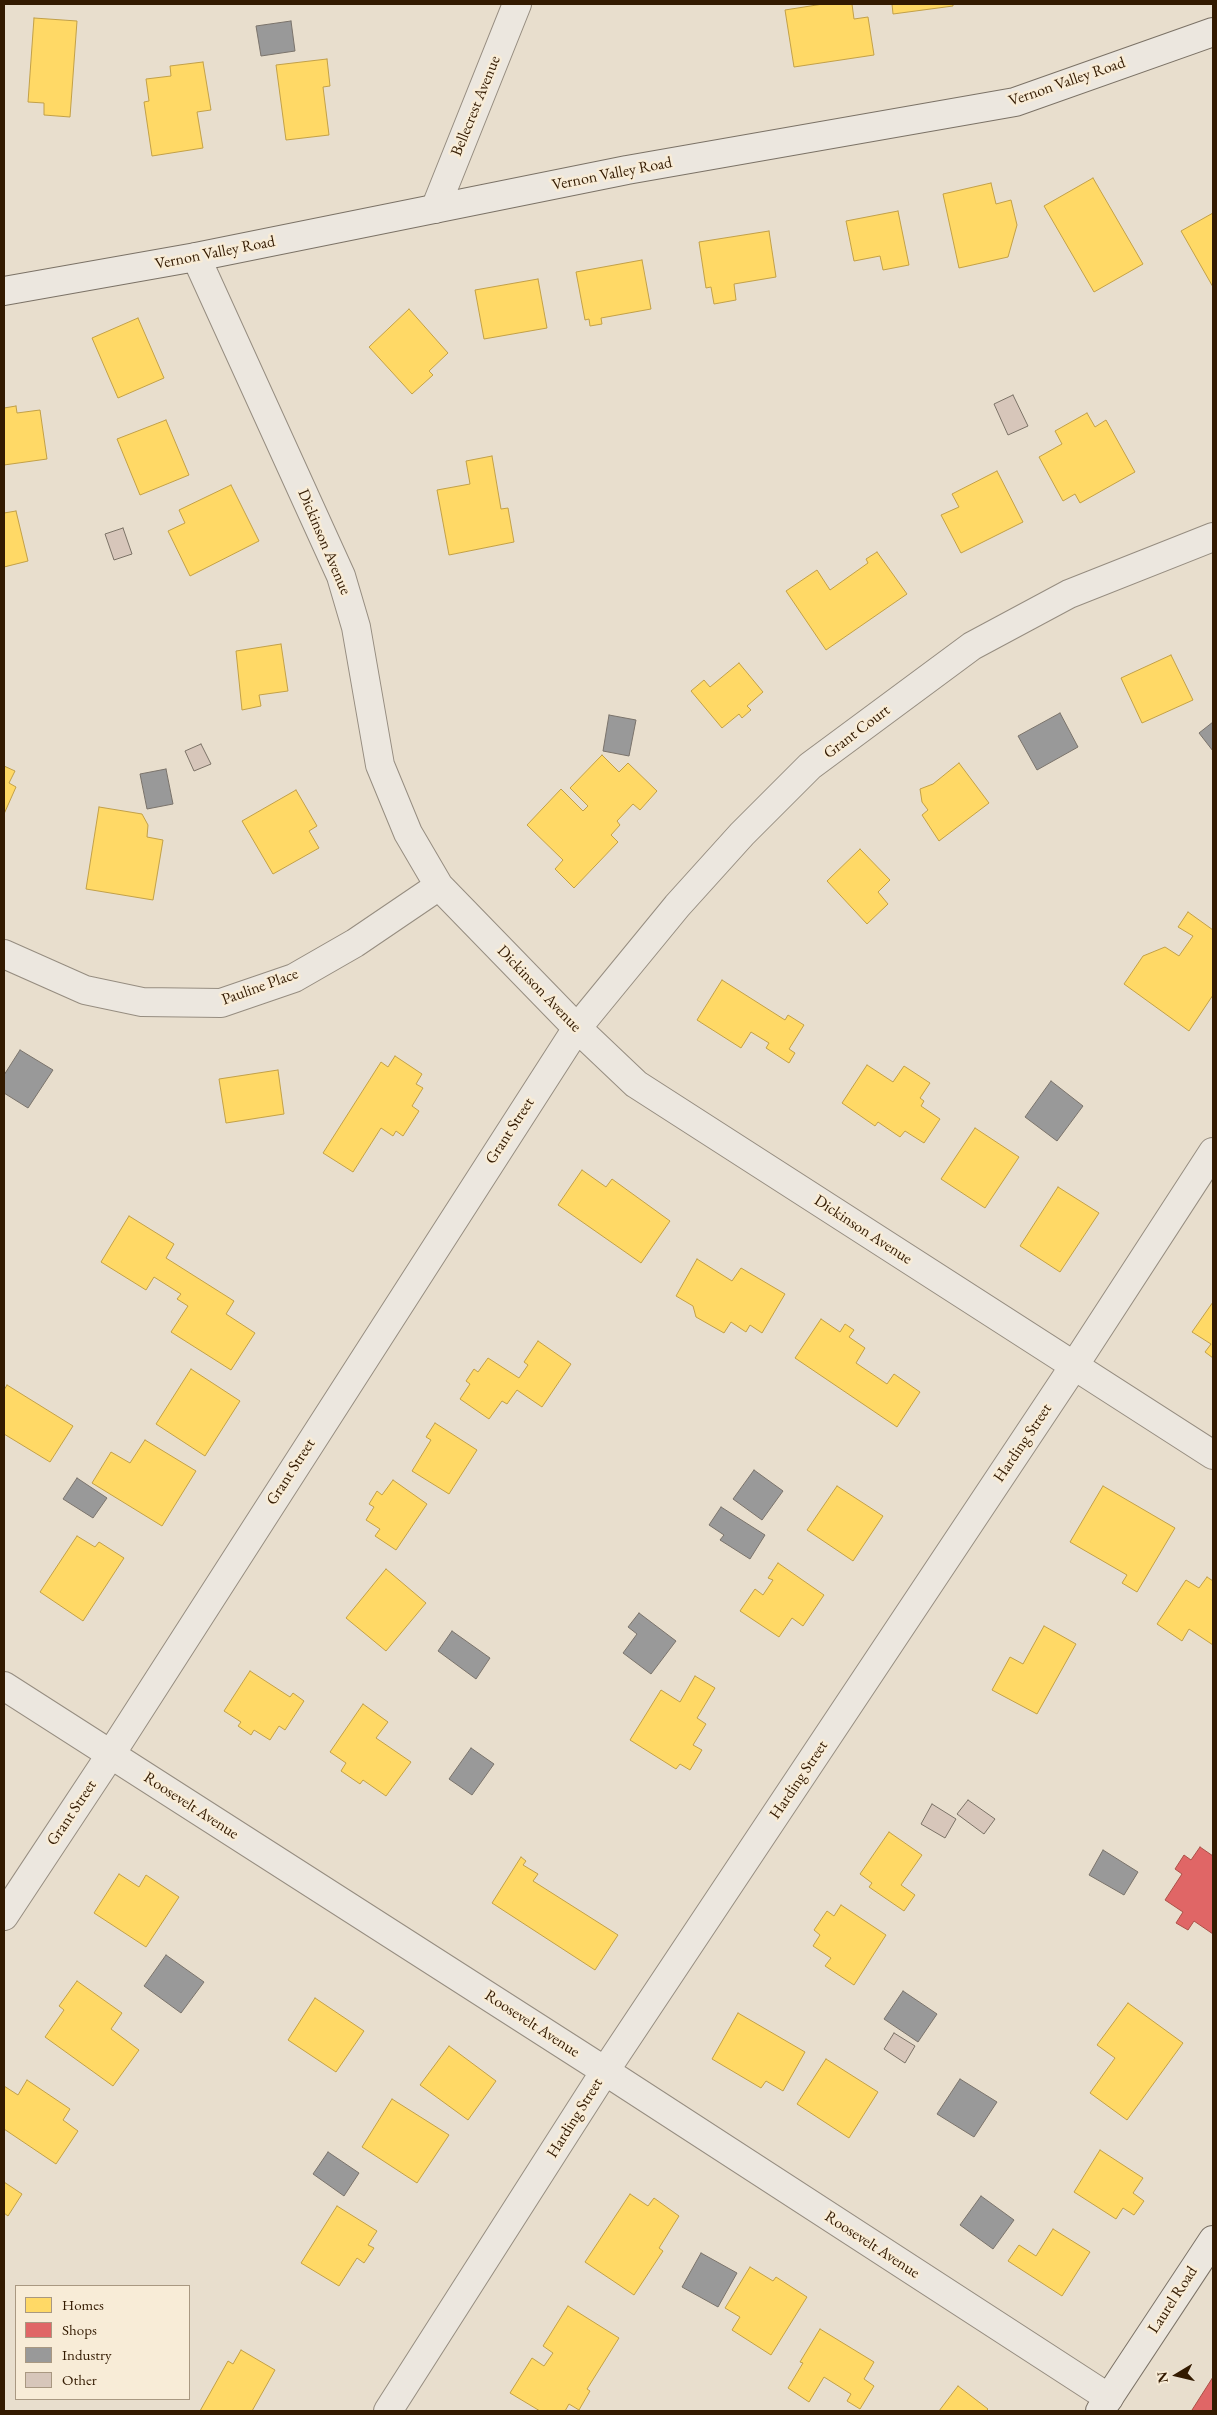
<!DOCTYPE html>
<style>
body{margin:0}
#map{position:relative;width:1217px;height:2415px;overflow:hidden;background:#e8decd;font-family:"EB Garamond",serif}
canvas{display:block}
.frame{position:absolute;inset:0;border:5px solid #331a00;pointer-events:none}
.legend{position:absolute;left:15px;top:2285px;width:175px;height:115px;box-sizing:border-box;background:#f8ecd7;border:1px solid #a99881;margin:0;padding:6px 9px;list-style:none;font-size:15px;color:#331a00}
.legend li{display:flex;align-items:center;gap:10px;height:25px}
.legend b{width:25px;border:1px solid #a99881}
.north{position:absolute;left:1152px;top:2350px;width:50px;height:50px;-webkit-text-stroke:4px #f8ecd7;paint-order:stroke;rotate:261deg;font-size:14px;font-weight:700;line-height:20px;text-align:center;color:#331a00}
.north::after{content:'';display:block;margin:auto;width:18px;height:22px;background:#331a00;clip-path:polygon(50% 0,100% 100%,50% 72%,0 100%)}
</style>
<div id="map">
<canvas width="1217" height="2415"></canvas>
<div class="frame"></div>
<ul class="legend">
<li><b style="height:14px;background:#ffd966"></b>Homes</li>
<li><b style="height:14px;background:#e06666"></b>Shops</li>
<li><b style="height:14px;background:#999"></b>Industry</li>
<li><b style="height:14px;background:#d7c6ba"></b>Other</li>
</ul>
<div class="north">N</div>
</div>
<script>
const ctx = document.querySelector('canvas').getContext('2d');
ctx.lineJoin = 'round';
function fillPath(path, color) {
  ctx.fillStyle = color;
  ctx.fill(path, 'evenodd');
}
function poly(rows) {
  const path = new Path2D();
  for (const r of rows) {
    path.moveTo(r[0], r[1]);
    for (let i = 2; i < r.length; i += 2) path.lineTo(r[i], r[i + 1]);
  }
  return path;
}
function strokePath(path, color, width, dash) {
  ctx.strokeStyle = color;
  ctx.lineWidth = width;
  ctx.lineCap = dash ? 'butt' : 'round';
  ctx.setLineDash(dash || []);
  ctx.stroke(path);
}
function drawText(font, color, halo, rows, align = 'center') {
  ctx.font = font + ' "EB Garamond",serif';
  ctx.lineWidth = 5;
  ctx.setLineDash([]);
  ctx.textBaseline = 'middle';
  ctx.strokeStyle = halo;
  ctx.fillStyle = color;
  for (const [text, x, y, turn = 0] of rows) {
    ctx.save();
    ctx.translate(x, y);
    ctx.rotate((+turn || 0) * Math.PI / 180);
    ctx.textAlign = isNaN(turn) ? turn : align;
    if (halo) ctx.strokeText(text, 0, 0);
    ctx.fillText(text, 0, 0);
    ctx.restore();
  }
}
const homes = poly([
 [823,4,852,4,854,19,868,17,874,55,794,67,785,10,823,4],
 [892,4,953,4,953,6,893,14,892,4],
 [34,18,77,21,70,117,44,115,44,103,28,102,34,18],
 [327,59,330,86,323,87,329,135,286,140,276,65,327,59],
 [203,62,211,110,197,112,203,148,152,156,144,102,149,101,146,79,171,76,170,66,203,62],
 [1093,178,1143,264,1094,292,1044,206,1093,178],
 [991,183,996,204,1011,200,1017,225,1008,257,959,268,943,194,991,183],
 [898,211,909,265,883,270,880,256,854,261,846,221,898,211],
 [1213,213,1213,287,1181,231,1213,213],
 [769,231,776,277,734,284,736,300,714,304,711,287,706,288,699,242,769,231],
 [642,260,651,309,601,318,602,324,590,326,589,319,585,320,576,272,642,260],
 [538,279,547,328,484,339,475,290,538,279],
 [409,309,448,353,429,371,433,375,412,394,369,347,409,309],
 [138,318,164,378,118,398,92,338,138,318],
 [16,406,17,413,40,410,47,459,4,465,4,408,16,406],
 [1087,413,1095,427,1106,420,1135,472,1080,503,1075,494,1063,501,1039,457,1062,444,1055,431,1087,413],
 [166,420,189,475,140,495,117,439,166,420],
 [492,456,501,509,508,508,514,542,449,555,437,490,470,484,466,461,492,456],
 [997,471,1023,522,961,553,941,515,959,507,952,494,997,471],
 [231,485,259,541,190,576,168,531,185,523,179,510,231,485],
 [16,511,28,561,4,567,4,513,16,511],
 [877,552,907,594,826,650,786,591,817,570,830,590,868,563,866,559,877,552],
 [281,644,288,691,259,695,261,706,242,710,236,651,281,644],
 [1171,655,1193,700,1142,723,1121,678,1171,655],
 [739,663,763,692,747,706,751,710,742,718,739,714,722,728,691,691,704,680,710,687,739,663],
 [602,755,619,772,628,763,657,791,640,810,633,804,617,821,620,825,611,835,618,842,574,888,555,869,563,860,527,825,561,789,583,811,588,806,570,788,602,755],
 [959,763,989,803,939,841,922,815,928,810,922,802,920,789,933,784,959,763],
 [4,766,15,771,9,783,16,787,4,814,4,766],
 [296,790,317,826,309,831,319,848,273,874,242,821,296,790],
 [99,807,142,814,148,825,147,837,163,840,153,900,86,889,99,807],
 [860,849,890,880,878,892,888,904,867,924,827,881,860,849],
 [1188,912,1213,930,1213,995,1189,1031,1124,984,1143,956,1165,947,1179,956,1193,936,1178,927,1188,912],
 [722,980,785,1020,788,1015,804,1025,789,1049,795,1053,789,1063,766,1048,769,1043,751,1032,741,1048,697,1020,722,980],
 [395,1056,422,1074,416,1084,423,1088,412,1106,419,1111,403,1136,396,1131,393,1136,381,1128,353,1172,323,1153,381,1062,388,1067,395,1056],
 [867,1065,893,1082,904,1066,930,1083,920,1098,924,1101,921,1106,940,1119,924,1143,905,1131,900,1137,878,1122,875,1126,842,1103,867,1065],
 [278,1070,284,1114,226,1123,219,1079,278,1070],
 [975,1128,1019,1157,985,1208,941,1179,975,1128],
 [582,1170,606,1187,612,1179,670,1221,641,1263,558,1205,582,1170],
 [1058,1187,1099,1213,1060,1272,1020,1246,1058,1187],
 [129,1216,174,1244,166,1258,234,1301,226,1314,255,1333,231,1370,171,1332,188,1306,177,1299,181,1294,154,1277,146,1290,101,1262,129,1216],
 [697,1259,732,1281,741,1268,785,1294,762,1333,750,1325,746,1332,731,1322,724,1333,696,1317,693,1306,676,1296,697,1259],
 [1213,1302,1213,1358,1205,1352,1211,1344,1192,1332,1213,1302],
 [821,1319,840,1332,845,1324,854,1330,849,1337,865,1348,856,1363,887,1384,894,1374,920,1392,897,1427,795,1358,821,1319],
 [538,1341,571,1364,542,1407,517,1390,507,1404,502,1401,489,1419,460,1399,470,1384,466,1381,474,1369,478,1372,488,1358,519,1378,528,1365,524,1362,538,1341],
 [191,1369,240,1401,205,1456,156,1424,191,1369],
 [7,1385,73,1426,50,1462,4,1434,4,1390,7,1385],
 [435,1423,477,1450,449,1494,412,1471,431,1440,426,1437,435,1423],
 [145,1440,196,1471,162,1526,92,1483,111,1452,130,1463,145,1440],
 [393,1480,427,1504,396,1550,375,1536,380,1529,366,1520,374,1507,369,1504,377,1491,382,1495,393,1480],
 [837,1486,883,1516,853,1561,807,1530,837,1486],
 [1103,1486,1175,1528,1137,1592,1122,1583,1127,1575,1070,1542,1103,1486],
 [77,1536,95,1547,99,1542,124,1558,83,1621,40,1592,77,1536],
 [778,1563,824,1595,803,1626,792,1618,779,1637,740,1611,755,1589,763,1595,773,1580,768,1578,778,1563],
 [386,1569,426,1603,386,1651,346,1618,386,1569],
 [1207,1577,1213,1581,1213,1645,1189,1629,1182,1641,1157,1624,1186,1580,1199,1588,1207,1577],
 [1044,1626,1076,1644,1037,1714,992,1690,1010,1657,1023,1664,1044,1626],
 [250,1671,290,1697,293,1693,304,1701,285,1730,279,1726,270,1740,254,1730,251,1735,238,1726,241,1722,224,1711,250,1671],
 [695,1676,715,1688,697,1718,706,1724,693,1745,702,1750,690,1770,680,1764,676,1769,630,1740,661,1690,680,1702,695,1676],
 [363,1704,388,1722,376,1738,411,1762,386,1796,363,1780,360,1784,341,1771,346,1763,330,1752,363,1704],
 [889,1832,922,1855,901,1885,915,1895,904,1911,869,1887,872,1883,860,1874,889,1832],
 [521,1857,526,1861,523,1865,538,1874,533,1881,618,1935,595,1970,492,1903,521,1857],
 [119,1874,139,1887,146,1875,179,1897,146,1947,94,1913,119,1874],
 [841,1905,886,1935,854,1985,825,1966,831,1958,813,1946,820,1935,814,1930,827,1911,834,1916,841,1905],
 [77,1981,122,2013,111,2029,139,2050,113,2086,45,2037,64,2010,59,2006,77,1981],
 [315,1998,364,2031,336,2072,288,2040,315,1998],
 [1128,2003,1183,2043,1127,2120,1090,2093,1115,2058,1097,2045,1128,2003],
 [738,2013,805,2052,783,2091,766,2081,761,2088,712,2059,738,2013],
 [449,2046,496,2081,468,2120,420,2085,449,2046],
 [826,2059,878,2092,849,2138,797,2104,826,2059],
 [27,2080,70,2109,63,2120,78,2131,56,2164,4,2129,4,2086,18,2095,27,2080],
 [392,2099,449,2135,417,2183,362,2147,392,2099],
 [1100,2150,1143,2178,1133,2193,1144,2201,1134,2215,1123,2208,1116,2219,1074,2192,1100,2150],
 [4,2182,22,2194,8,2216,4,2213,4,2182],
 [630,2194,648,2206,654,2198,679,2216,659,2248,663,2251,634,2295,585,2262,630,2194],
 [337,2206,377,2231,368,2245,374,2248,364,2263,357,2258,339,2286,301,2263,337,2206],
 [1053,2229,1090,2252,1062,2296,1008,2261,1019,2245,1036,2256,1053,2229],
 [750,2267,773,2281,776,2277,807,2297,771,2355,732,2330,740,2317,725,2308,750,2267],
 [568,2306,619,2338,587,2389,590,2391,579,2410,569,2404,565,2411,540,2411,510,2393,532,2358,544,2366,553,2353,543,2346,568,2306],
 [820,2329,874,2362,864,2379,874,2386,860,2409,847,2401,851,2394,824,2377,809,2402,788,2388,803,2363,800,2362,820,2329],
 [241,2350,275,2370,252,2411,200,2411,228,2361,233,2364,241,2350],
 [958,2386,988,2409,986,2411,939,2411,958,2386]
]);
fillPath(homes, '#ffd966');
strokePath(homes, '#c2a047', 1);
const shops = poly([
 [1200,1847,1213,1856,1213,1934,1194,1921,1188,1930,1176,1923,1183,1912,1165,1900,1182,1874,1175,1869,1184,1855,1191,1860,1200,1847],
 [1213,2377,1213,2411,1194,2411,1192,2410,1213,2377]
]);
fillPath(shops, '#e06666');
strokePath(shops, '#ac4f47', 1);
const industry = poly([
 [291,21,295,51,261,56,256,26,291,21],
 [1060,713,1078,747,1037,770,1018,736,1060,713],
 [609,715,636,720,629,756,603,751,609,715],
 [1213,722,1213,751,1199,733,1213,722],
 [166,769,173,804,147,809,140,774,166,769],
 [20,1050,53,1070,28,1108,4,1093,4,1075,20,1050],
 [1051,1081,1083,1106,1057,1141,1025,1117,1051,1081],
 [754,1470,783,1491,762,1520,733,1499,754,1470],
 [77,1478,107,1498,93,1518,63,1499,77,1478],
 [721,1507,765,1535,750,1559,720,1540,724,1535,709,1525,721,1507],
 [639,1613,676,1641,651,1674,623,1653,637,1634,628,1627,639,1613],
 [452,1631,490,1658,476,1679,438,1651,452,1631],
 [471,1748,494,1764,472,1795,449,1779,471,1748],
 [1103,1850,1138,1872,1124,1895,1089,1875,1103,1850],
 [166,1955,204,1982,181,2013,144,1986,166,1955],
 [903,1991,937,2014,918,2042,884,2019,903,1991],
 [960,2079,997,2102,974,2137,937,2114,960,2079],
 [328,2152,359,2173,344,2196,313,2174,328,2152],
 [981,2196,1014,2220,993,2249,960,2225,981,2196],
 [701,2253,737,2273,718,2307,682,2287,701,2253]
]);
fillPath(industry, '#999');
strokePath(industry, '#7a736b', 1);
const building = poly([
 [1013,395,1028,426,1008,435,994,404,1013,395],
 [123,528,132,554,114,560,105,534,123,528],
 [201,744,211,764,194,771,185,751,201,744],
 [968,1800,995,1819,984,1834,957,1814,968,1800],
 [932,1804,956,1819,945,1838,921,1824,932,1804],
 [894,2033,915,2046,905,2063,884,2049,894,2033]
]);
fillPath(building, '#d7c6ba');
strokePath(building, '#7b7266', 1);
const street = poly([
 [435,209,517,4],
 [196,257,341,576,356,627,380,765,408,833,439,886,577,1028,636,1084,1213,1455],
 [4,954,85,990,142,1002,221,1003,294,978,355,943,439,886],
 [4,1686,605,2071,1109,2398],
 [4,1916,111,1754,577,1028,677,906,742,834,810,766,972,646,1069,594,1213,537],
 [388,2411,605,2071,1074,1366,1213,1152]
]);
const secondary = poly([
 [4,291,196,257,627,170,1015,102,1213,32],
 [1100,2411,1213,2240]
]);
strokePath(street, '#968d80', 30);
strokePath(secondary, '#7b7266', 30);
strokePath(street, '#ece7df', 28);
strokePath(secondary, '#ece7df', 28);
drawText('16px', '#331a00', '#f8ecd7', [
 ["Vernon Valley Road",1067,82,-19],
 ["Bellecrest Avenue",476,106,-68],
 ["Vernon Valley Road",612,174,-11],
 ["Vernon Valley Road",215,253,-11],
 ["Dickinson Avenue",324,542,67],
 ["Grant Court",857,732,-37],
 ["Pauline Place",260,987,-20],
 ["Dickinson Avenue",539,989,46],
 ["Grant Street",510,1131,-57],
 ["Dickinson Avenue",863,1230,33],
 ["Harding Street",1023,1443,-56],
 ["Grant Street",291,1472,-57],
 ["Harding Street",799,1780,-56],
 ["Roosevelt Avenue",191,1806,33],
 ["Grant Street",72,1813,-56],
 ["Roosevelt Avenue",532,2024,33],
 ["Harding Street",575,2118,-58],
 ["Roosevelt Avenue",872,2245,33],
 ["Laurel Road",1173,2300,-57]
]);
</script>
